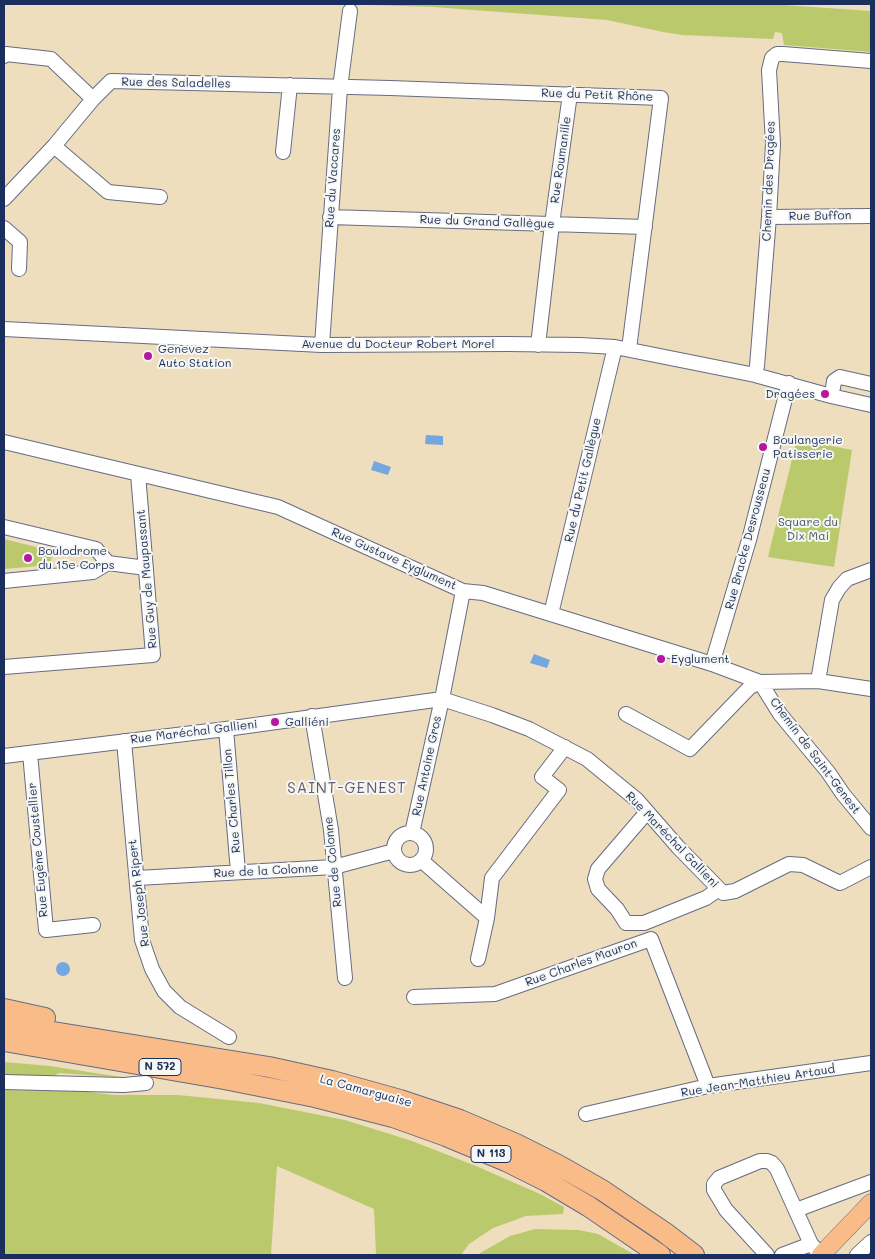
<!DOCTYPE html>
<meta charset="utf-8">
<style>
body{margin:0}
#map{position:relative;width:875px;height:1259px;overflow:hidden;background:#efdebe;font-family:Mali,sans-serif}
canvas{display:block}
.frame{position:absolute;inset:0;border:5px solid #1b2f5e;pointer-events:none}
</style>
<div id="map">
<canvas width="875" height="1259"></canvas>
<div class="frame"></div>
</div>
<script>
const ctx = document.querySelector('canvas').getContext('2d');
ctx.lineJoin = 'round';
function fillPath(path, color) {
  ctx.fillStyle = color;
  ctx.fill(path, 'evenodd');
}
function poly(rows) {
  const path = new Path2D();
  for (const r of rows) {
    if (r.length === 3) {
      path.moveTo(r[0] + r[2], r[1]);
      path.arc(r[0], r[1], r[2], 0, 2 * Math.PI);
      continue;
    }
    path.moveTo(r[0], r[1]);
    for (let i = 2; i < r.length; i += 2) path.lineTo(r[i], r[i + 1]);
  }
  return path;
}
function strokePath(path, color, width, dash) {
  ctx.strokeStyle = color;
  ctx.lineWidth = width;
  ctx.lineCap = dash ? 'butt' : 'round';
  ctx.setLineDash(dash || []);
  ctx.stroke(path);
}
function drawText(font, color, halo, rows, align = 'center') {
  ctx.font = font + ' Mali,sans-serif';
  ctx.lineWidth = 4;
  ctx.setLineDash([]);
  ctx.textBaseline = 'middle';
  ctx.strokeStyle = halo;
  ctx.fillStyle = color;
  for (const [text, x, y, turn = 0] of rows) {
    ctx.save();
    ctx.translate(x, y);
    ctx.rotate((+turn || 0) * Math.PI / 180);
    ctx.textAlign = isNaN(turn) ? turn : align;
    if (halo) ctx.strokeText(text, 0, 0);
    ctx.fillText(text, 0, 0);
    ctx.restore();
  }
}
fillPath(poly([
 [339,4,769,4,871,11,871,52,784,45,782,33,775,32,773,39,682,35,663,32,607,20,433,7],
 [797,439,852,450,834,567,768,557],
 [4,539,52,551,51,565,4,569],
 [4,1062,50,1066,127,1078,59,1073,49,1079,4,1076],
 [4,1090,81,1091,113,1095,178,1095,259,1103,345,1120,412,1141,476,1166,540,1194,564,1207,563,1214,526,1216,493,1228,469,1244,461,1255,376,1255,374,1209,277,1166,271,1255,4,1255],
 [535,1229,579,1230,598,1234,635,1255,478,1255,480,1253,510,1236]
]), '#b9c96c');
fillPath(poly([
 [426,435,443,436,443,445,425,444],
 [374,461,391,467,388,475,371,470],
 [534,654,550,660,547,668,530,663],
 [63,969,7]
]), '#74a7e0');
const minor = poly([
 [4,56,6,54,51,59,93,99],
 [54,146,108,192,160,197],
 [283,152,290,85],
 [4,199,54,146,93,99,111,81,390,88,661,98,629,349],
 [330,217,645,227],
 [769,217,871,216],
 [4,228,20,242,19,269],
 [4,329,322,345,508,344,580,345,615,347,755,375,831,396,871,405],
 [322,345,340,88,350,11],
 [538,345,552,224,570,94],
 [755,375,757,366,769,217,773,144,769,70,772,58,777,54,783,54,871,61],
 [833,388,834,381,840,377,871,384],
 [4,442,278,507,463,591,483,593,712,664,760,682,818,681,871,689],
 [4,527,96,549,108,563],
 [4,581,93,572,108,563,146,568],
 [551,614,615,347],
 [712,664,749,540,789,383],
 [4,667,153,655,138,474],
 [818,681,832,600,839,588,847,579,871,570],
 [760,682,780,714,828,772,843,794,871,828],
 [626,714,690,749,750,687,760,682],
 [312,716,331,830,345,978],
 [226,729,238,872],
 [124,741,142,940,152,969,164,991,180,1007,229,1037],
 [30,753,46,930,93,925],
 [4,756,226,729,442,699,492,715,529,729,587,759,637,800,678,847,723,893,735,891,789,864,803,865,840,883,871,867],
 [647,812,598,869,595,879,598,889,617,909,626,923,644,923,706,898,719,889],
 [412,833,442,699,463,591],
 [410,849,16],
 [421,860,487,918],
 [137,878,334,867,394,851],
 [478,959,487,918,492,878,559,790,542,777,565,747],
 [414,997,495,994,651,939,708,1086],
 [4,1082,124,1085,146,1083],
 [586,1114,708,1086,871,1063],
 [796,1210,871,1182],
 [767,1255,726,1210,714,1190,714,1184,719,1178,760,1161,767,1161,772,1163,777,1169,811,1244,821,1255],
 [782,1255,811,1244],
 [857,1255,871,1242]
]);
const major = poly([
 [821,1255,871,1203]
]);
const highway = poly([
 [4,1009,45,1018],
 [4,1024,269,1067,332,1081,400,1100,460,1120,516,1144,558,1165,602,1190,664,1232,694,1255],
 [4,1041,224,1079,315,1097,393,1117,446,1136,506,1161,546,1181,588,1206,660,1255]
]);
strokePath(minor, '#656c80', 16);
strokePath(major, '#656c80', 19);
strokePath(highway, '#656c80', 22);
strokePath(minor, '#fff', 14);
strokePath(major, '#f9bc89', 18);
strokePath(highway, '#f9bc89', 20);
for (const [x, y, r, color] of [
 [148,356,5,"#b5179e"],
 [825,394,5,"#b5179e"],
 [763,447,5,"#b5179e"],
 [28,558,5,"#b5179e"],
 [661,659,5,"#b5179e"],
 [275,722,5,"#b5179e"]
]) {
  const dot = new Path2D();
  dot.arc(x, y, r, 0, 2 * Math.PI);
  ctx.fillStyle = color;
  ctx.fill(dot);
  strokePath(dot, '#f6f6f2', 2);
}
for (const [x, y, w] of [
 [160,1067,42],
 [491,1154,40]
]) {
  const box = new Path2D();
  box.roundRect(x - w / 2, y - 8.5, w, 17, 4);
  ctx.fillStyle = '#f6f6f2';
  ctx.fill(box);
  strokePath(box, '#1b2f5e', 1);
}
drawText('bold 11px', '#1b2f5e', null, [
 ["N 572",160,1067],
 ["N 113",491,1154]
]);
drawText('12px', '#1b2f5e', '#f6f6f2', [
 ["Rue des Saladelles",176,83,1],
 ["Rue du Petit Rhône",597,95,2],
 ["Rue Roumanille",561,160,-82],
 ["Rue du Vaccares",333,178,-86],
 ["Chemin des Dragées",769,181,-88],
 ["Rue Buffon",820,216,-1],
 ["Rue du Grand Gallègue",487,222,2],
 ["Avenue du Docteur Robert Morel",398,344],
 ["Rue du Petit Gallègue",583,480,-77],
 ["Rue Bracke Desrousseau",748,539,-75],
 ["Rue Gustave Eyglument",394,559,24],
 ["Rue Guy de Maupassant",147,579,-95],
 ["Rue Maréchal Gallieni",194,732,-7],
 ["Chemin de Saint-Genest",815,756,53],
 ["Rue Antoine Gros",427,766,-78],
 ["Rue Charles Tillon",232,801,-95],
 ["Rue Maréchal Gallieni",672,840,46],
 ["Rue Eugène Coustellier",38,850,-95],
 ["Rue de Colonne",333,862,-96],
 ["Rue de la Colonne",266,871,-3],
 ["Rue Joseph Ripert",139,893,-97],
 ["Rue Charles Mauron",581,963,-20],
 ["Rue Jean-Matthieu Artaud",758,1081,-9],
 ["La Camarguaise",366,1091,15]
]);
drawText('12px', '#1b2f5e', '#f6f6f2', [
 ["Genevez",158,349],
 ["Auto Station",158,363],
 ["Dragées",815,394,"right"],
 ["Boulangerie",773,440],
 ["Patisserie",773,454],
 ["Boulodrome",38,551],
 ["du 15e Corps",38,565],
 ["Eyglument",671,659],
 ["Galliéni",285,722]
], 'left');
drawText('12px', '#425662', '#f6f6f2', [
 ["Square du",808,522],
 ["Dix Mai",808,536]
]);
ctx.letterSpacing = '1px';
drawText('15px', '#615a70', '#f6f6f2', [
 ["SAINT-GENEST",347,788]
]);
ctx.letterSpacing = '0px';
</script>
